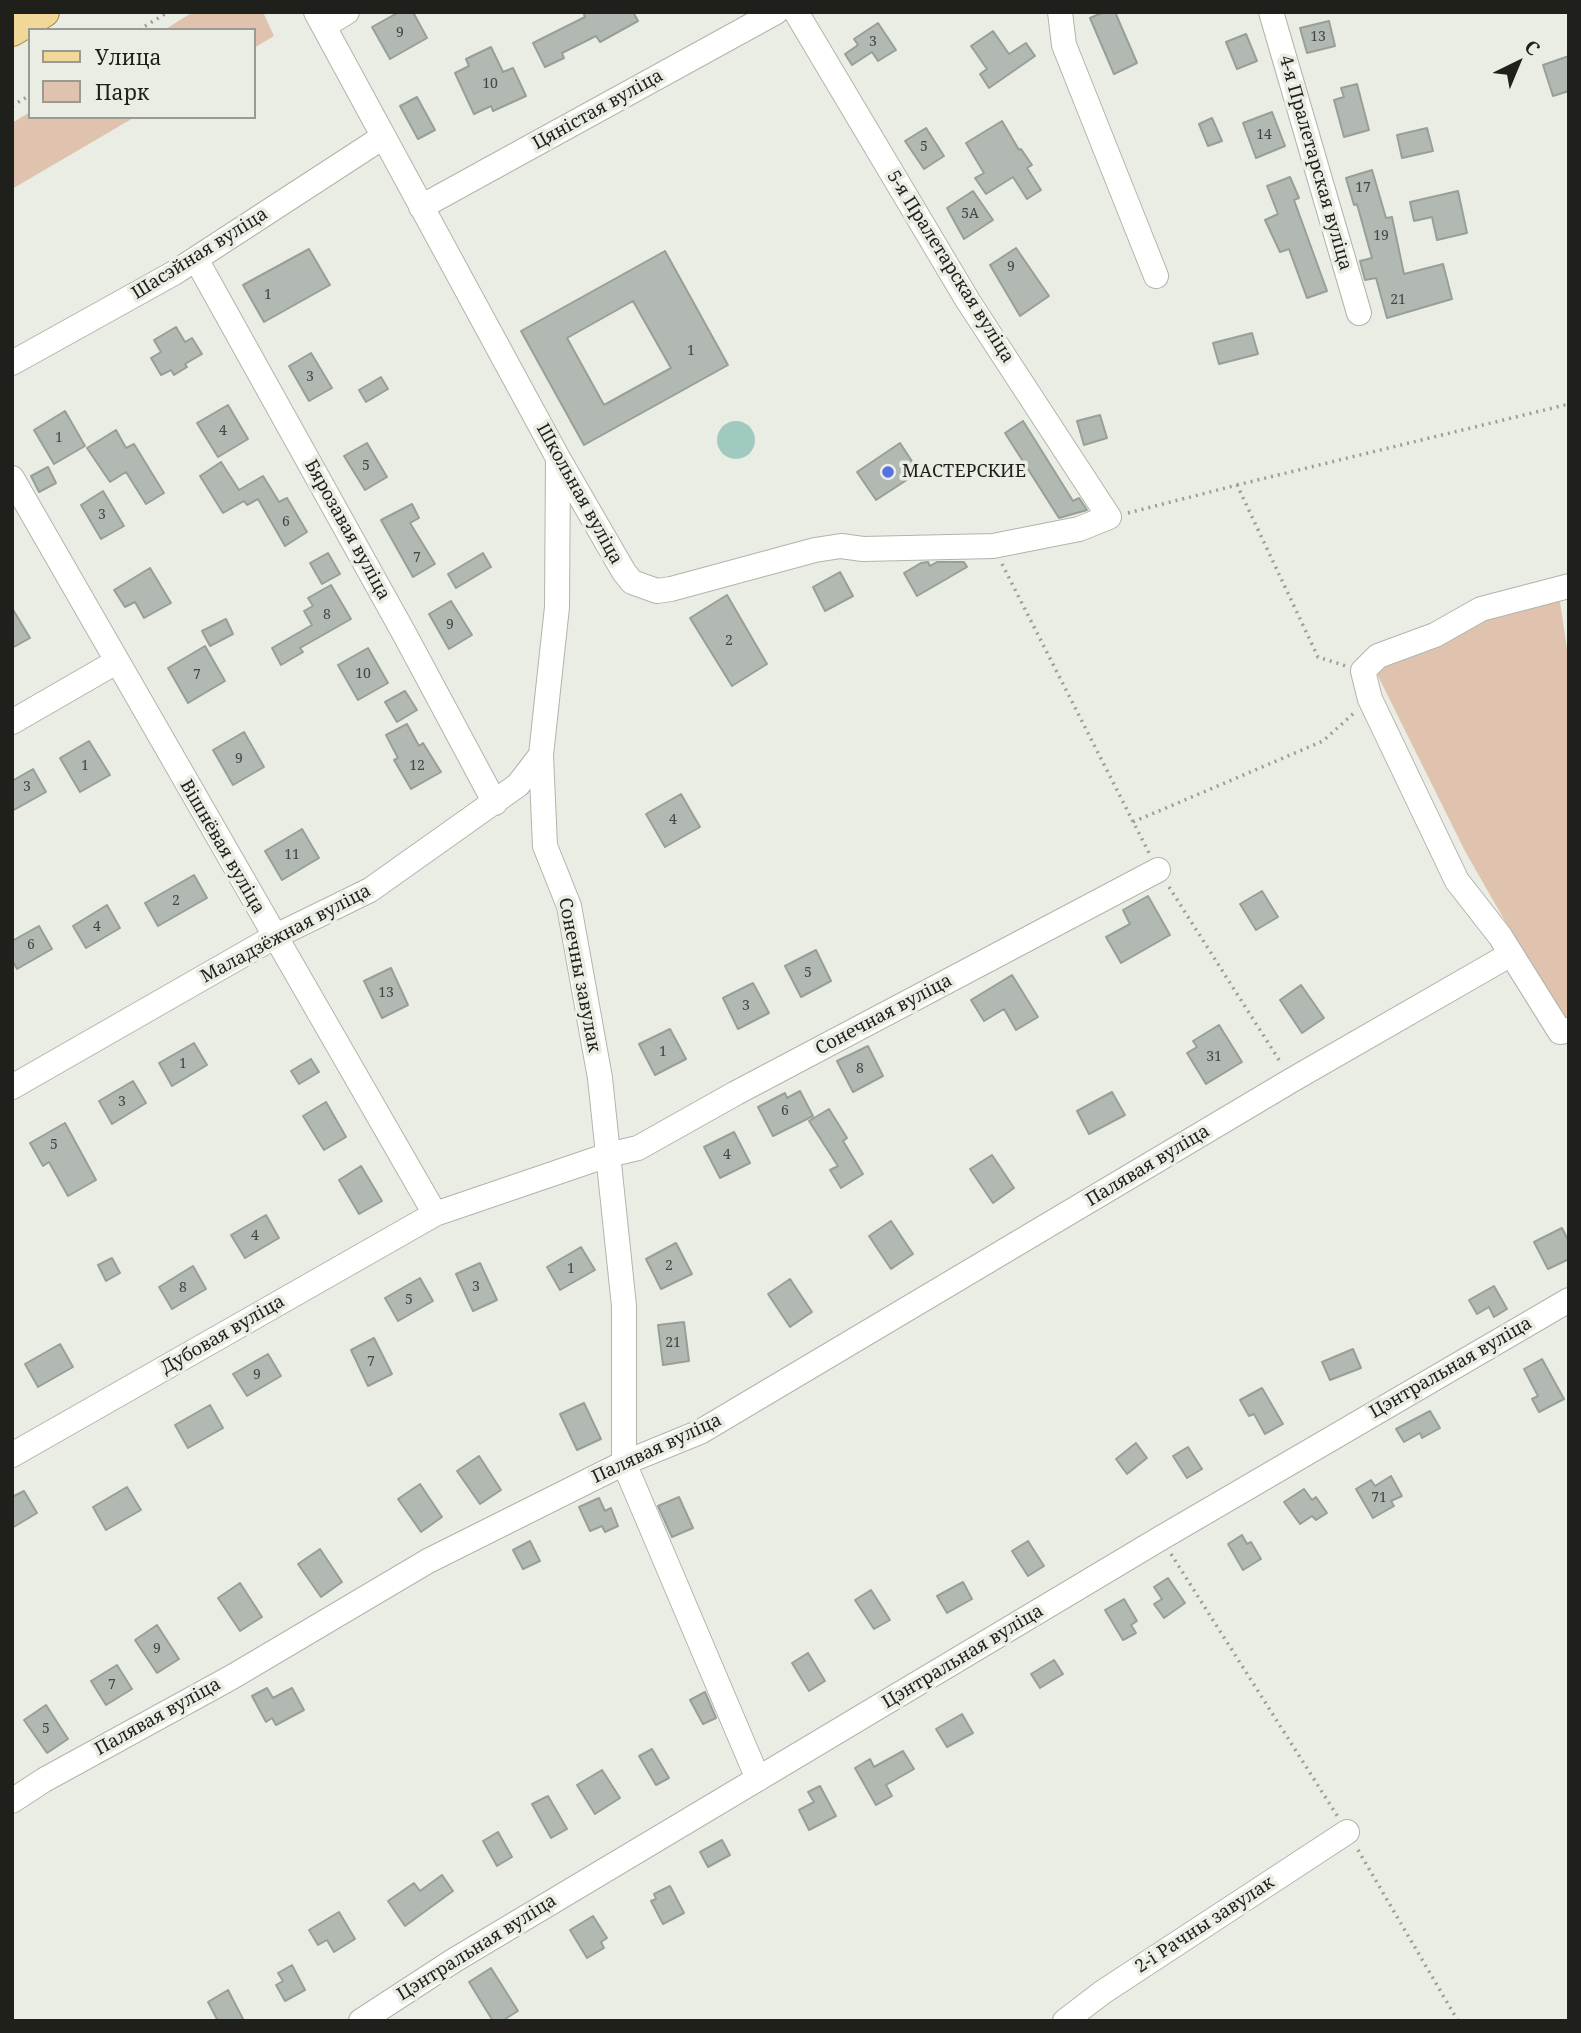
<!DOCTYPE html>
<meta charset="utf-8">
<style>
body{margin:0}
#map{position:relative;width:1581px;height:2033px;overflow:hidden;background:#eaede3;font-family:"Noto Serif",serif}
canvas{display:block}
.frame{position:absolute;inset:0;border:14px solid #1f201c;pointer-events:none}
.legend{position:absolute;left:28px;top:28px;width:228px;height:91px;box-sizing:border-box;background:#eaede3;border:2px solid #999b93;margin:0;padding:9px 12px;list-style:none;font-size:21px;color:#1f201c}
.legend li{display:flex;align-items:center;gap:14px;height:35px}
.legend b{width:35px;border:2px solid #999b93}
.north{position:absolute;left:1483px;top:28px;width:70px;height:70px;-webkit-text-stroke:5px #eaede3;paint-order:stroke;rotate:43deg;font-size:19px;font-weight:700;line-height:28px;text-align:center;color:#1f201c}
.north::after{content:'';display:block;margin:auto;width:24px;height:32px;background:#1f201c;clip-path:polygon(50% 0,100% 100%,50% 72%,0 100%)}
</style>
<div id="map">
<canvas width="1581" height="2033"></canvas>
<div class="frame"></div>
<ul class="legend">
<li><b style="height:9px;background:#f1d798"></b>Улица</li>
<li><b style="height:19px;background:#e0c3af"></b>Парк</li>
</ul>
<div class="north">С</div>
</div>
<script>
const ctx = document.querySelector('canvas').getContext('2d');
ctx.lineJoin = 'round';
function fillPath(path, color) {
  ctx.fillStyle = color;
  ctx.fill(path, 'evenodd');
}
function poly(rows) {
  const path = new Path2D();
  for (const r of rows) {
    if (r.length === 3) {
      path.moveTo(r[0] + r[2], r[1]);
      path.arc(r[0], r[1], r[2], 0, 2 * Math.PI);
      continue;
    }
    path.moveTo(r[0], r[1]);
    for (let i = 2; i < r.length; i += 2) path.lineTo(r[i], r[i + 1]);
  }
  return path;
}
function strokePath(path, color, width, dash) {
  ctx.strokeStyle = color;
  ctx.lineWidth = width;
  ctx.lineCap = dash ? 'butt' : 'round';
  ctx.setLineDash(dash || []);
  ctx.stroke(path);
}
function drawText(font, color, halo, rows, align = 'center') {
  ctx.font = font + ' "Noto Serif",serif';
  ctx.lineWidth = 7;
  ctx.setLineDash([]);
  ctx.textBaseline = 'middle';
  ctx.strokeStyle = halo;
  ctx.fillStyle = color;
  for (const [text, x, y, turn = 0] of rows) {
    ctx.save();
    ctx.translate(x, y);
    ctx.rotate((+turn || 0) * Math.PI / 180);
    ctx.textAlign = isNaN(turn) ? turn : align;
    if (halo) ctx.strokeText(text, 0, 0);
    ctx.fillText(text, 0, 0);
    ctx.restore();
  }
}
fillPath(poly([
 [193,12,263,12,274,36,254,48,254,30,164,30],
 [30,112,30,117,135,117,12,189,12,123],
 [1559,595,1569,662,1569,1023,1564,1024,1466,853,1376,672,1496,611]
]), '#e0c3af');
fillPath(poly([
 [736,440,19]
]), '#a0cac0');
const building = poly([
 [399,12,413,12,427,38,390,59,372,27,399,12],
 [583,12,633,12,638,21,600,42,596,36,562,53,564,58,545,67,533,43,585,17,583,12],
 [1104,12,1115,12,1137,63,1114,74,1090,18,1104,12],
 [1329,21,1335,46,1307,53,1300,28,1329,21],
 [878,23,896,50,878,61,872,52,852,65,845,54,858,45,854,39,878,23],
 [993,31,1009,54,1026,43,1035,56,989,88,980,74,987,69,971,46,993,31],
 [1246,34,1257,61,1237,69,1226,42,1246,34],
 [491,47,503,72,513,68,526,96,493,111,491,106,474,114,455,73,469,66,466,59,491,47],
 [1569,56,1569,91,1553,96,1543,65,1569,56],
 [1357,84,1369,130,1344,137,1334,100,1344,97,1341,88,1357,84],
 [417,97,435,130,418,139,400,106,417,97],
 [1272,112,1285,146,1256,158,1243,123,1272,112],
 [1212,118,1222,141,1208,146,1199,124,1212,118],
 [1002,121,1019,150,1021,149,1032,165,1027,168,1041,190,1027,199,1013,177,986,194,975,178,984,173,966,143,1002,121],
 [926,128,944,156,924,169,905,141,926,128],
 [1427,128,1433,151,1402,158,1397,135,1427,128],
 [1372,170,1386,218,1392,217,1404,274,1443,264,1452,299,1387,318,1376,278,1365,280,1360,261,1372,258,1357,204,1354,205,1346,178,1372,170],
 [1290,177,1299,198,1294,200,1327,291,1307,298,1289,249,1280,252,1265,220,1278,214,1267,186,1290,177],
 [973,191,993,220,964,239,947,208,973,191],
 [1458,191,1467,233,1437,240,1432,217,1414,221,1410,202,1458,191],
 [1016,248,1049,296,1020,316,990,265,1016,248],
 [309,249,330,285,264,322,243,285,309,249],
 [665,251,728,365,584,445,521,331,665,251],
 [633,301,671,368,604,405,567,338,633,301],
 [176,327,185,342,192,338,202,354,185,364,187,367,174,375,171,370,161,375,151,358,161,352,154,340,176,327],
 [1252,333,1258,354,1219,364,1213,343,1252,333],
 [311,353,332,388,309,401,289,366,311,353],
 [381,377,388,389,366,402,359,390,381,377],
 [228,405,248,439,218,457,197,423,228,405],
 [65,411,85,446,54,464,34,430,65,411],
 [1100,415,1107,438,1084,445,1077,421,1100,415],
 [1023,421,1073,501,1079,498,1087,510,1059,518,1005,433,1023,421],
 [116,430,126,448,134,444,164,493,146,504,126,472,110,482,87,448,116,430],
 [367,443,387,477,365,490,344,456,367,443],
 [900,443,919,472,876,500,857,472,900,443],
 [221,462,239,490,263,476,279,502,287,498,307,532,285,546,258,499,247,505,244,501,223,513,200,476,221,462],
 [48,467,56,483,39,492,31,476,48,467],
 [103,491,124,526,101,539,81,505,103,491],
 [412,504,419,518,410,523,435,564,413,577,381,520,412,504],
 [328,553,340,574,322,584,310,563,328,553],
 [483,553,491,567,456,588,448,574,483,553],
 [928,562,930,566,937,562,964,562,967,567,917,596,904,573,921,563,928,562],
 [150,568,171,603,144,618,135,602,125,607,114,590,150,568],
 [840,572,853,596,825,611,813,587,840,572],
 [331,585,351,619,300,648,303,652,281,665,272,648,312,625,304,611,313,606,308,598,331,585],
 [727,595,767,664,732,686,690,618,727,595],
 [451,601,472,635,449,649,429,614,451,601],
 [12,608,30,638,12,648,12,608],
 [226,619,233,634,210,646,202,631,226,619],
 [205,646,225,681,188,703,168,668,205,646],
 [368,648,388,683,358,700,338,665,368,648],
 [405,691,417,710,397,722,385,702,405,691],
 [407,724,419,746,423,743,441,772,411,789,394,760,398,758,386,735,407,724],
 [244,732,264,767,233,785,213,750,244,732],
 [89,741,110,775,80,792,60,758,89,741],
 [33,769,46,792,12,811,12,781,33,769],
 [681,794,700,827,665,847,646,814,681,794],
 [302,829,319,858,282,880,265,851,302,829],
 [194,875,207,898,158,926,145,903,194,875],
 [1262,891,1278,917,1256,930,1240,904,1262,891],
 [1148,896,1170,935,1121,963,1106,937,1130,924,1123,910,1148,896],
 [107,905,120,928,86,948,73,926,107,905],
 [39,926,52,949,17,969,12,960,12,941,39,926],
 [816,950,831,981,801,997,785,966,816,950],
 [391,968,408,1005,382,1018,364,981,391,968],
 [1012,975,1038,1017,1016,1030,1004,1009,984,1021,971,1000,1012,975],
 [753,983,769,1013,738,1029,723,998,753,983],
 [1301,985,1324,1018,1302,1033,1280,1000,1301,985],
 [1219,1025,1242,1062,1206,1084,1187,1053,1197,1047,1193,1041,1219,1025],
 [670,1029,686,1059,655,1075,639,1044,670,1029],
 [194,1043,207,1065,172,1086,159,1063,194,1043],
 [868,1046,883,1076,853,1092,837,1061,868,1046],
 [311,1059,319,1072,299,1084,291,1071,311,1059],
 [133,1081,146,1103,112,1124,99,1101,133,1081],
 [800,1091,813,1116,773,1136,758,1107,785,1093,787,1098,800,1091],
 [1112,1092,1125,1115,1089,1134,1077,1111,1112,1092],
 [326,1102,346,1137,324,1150,303,1116,326,1102],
 [829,1109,847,1138,843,1141,863,1174,841,1188,830,1170,838,1166,809,1121,829,1109],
 [65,1123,96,1180,68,1196,49,1162,43,1166,30,1143,65,1123],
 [734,1132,750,1163,720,1178,704,1147,734,1132],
 [992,1155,1014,1188,993,1203,970,1169,992,1155],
 [361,1166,382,1201,359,1214,339,1180,361,1166],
 [266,1215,279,1238,245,1258,231,1235,266,1215],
 [891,1221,913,1254,891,1269,869,1236,891,1221],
 [1562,1228,1569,1242,1569,1259,1548,1269,1534,1242,1562,1228],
 [676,1243,692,1274,661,1289,646,1259,676,1243],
 [581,1247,595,1270,560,1290,547,1267,581,1247],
 [112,1258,120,1273,106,1281,98,1265,112,1258],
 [480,1263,497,1300,473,1311,456,1274,480,1263],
 [193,1266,206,1289,172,1309,159,1287,193,1266],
 [420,1278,433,1301,398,1321,385,1298,420,1278],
 [790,1279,812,1312,790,1327,768,1294,790,1279],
 [1494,1286,1507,1309,1494,1317,1489,1307,1477,1314,1469,1300,1494,1286],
 [684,1322,689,1361,663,1365,658,1325,684,1322],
 [374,1338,392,1374,368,1386,351,1350,374,1338],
 [60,1344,73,1367,38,1387,25,1364,60,1344],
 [1353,1349,1361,1368,1330,1380,1322,1362,1353,1349],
 [268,1354,281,1376,247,1396,233,1374,268,1354],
 [1542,1359,1564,1399,1539,1412,1532,1399,1538,1396,1524,1369,1542,1359],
 [1262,1388,1283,1424,1265,1434,1254,1414,1249,1416,1240,1400,1262,1388],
 [584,1403,601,1439,577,1450,560,1414,584,1403],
 [210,1405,223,1428,188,1448,175,1425,210,1405],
 [1430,1411,1440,1428,1422,1438,1420,1433,1404,1442,1396,1429,1430,1411],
 [1136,1443,1147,1458,1127,1474,1116,1459,1136,1443],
 [1188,1447,1202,1469,1187,1478,1173,1456,1188,1447],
 [479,1456,501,1490,480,1504,457,1471,479,1456],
 [1391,1476,1402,1496,1391,1501,1394,1506,1373,1518,1356,1489,1371,1480,1375,1486,1391,1476],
 [420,1484,442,1517,421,1532,398,1499,420,1484],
 [127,1487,141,1510,106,1530,93,1507,127,1487],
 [1304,1489,1312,1500,1316,1497,1327,1513,1316,1520,1312,1516,1300,1524,1284,1502,1304,1489],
 [24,1491,37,1513,12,1528,12,1497,24,1491],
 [679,1497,693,1528,672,1537,658,1506,679,1497],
 [599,1498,605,1511,611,1508,618,1526,605,1532,602,1526,590,1531,579,1507,599,1498],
 [1242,1535,1247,1544,1251,1542,1261,1559,1243,1570,1228,1544,1242,1535],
 [530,1541,540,1561,523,1569,513,1550,530,1541],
 [1028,1541,1044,1566,1028,1576,1012,1551,1028,1541],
 [320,1549,342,1582,321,1597,298,1564,320,1549],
 [1168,1578,1185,1603,1164,1618,1154,1604,1162,1599,1154,1587,1168,1578],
 [963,1582,972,1599,947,1613,937,1596,963,1582],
 [240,1583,262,1617,240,1631,218,1598,240,1583],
 [871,1590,890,1620,874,1629,855,1600,871,1590],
 [1124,1599,1137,1621,1131,1625,1136,1633,1123,1640,1105,1610,1124,1599],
 [157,1625,179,1659,157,1673,135,1640,157,1625],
 [808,1653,825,1681,809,1691,792,1663,808,1653],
 [1054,1660,1063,1674,1040,1688,1031,1674,1054,1660],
 [117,1665,132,1689,106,1705,91,1681,117,1665],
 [267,1688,273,1698,292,1688,304,1710,276,1725,272,1718,266,1722,252,1696,267,1688],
 [705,1692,716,1718,703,1724,690,1700,705,1692],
 [46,1705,68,1739,47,1753,24,1720,46,1705],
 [962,1714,973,1733,947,1747,936,1729,962,1714],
 [652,1749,669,1778,656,1785,639,1756,652,1749],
 [903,1751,914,1769,886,1785,892,1796,876,1805,855,1768,870,1759,874,1767,903,1751],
 [602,1770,620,1798,595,1814,577,1785,602,1770],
 [820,1786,836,1816,809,1830,799,1810,814,1802,808,1792,820,1786],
 [548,1796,567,1829,551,1838,532,1804,548,1796],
 [498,1832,512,1857,497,1866,483,1841,498,1832],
 [722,1840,730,1855,708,1867,700,1852,722,1840],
 [442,1875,453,1891,405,1926,388,1901,414,1883,420,1891,442,1875],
 [670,1886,684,1913,663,1924,651,1901,656,1899,654,1894,670,1886],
 [339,1912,355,1939,334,1952,327,1940,318,1945,309,1930,339,1912],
 [593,1916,607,1938,601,1942,604,1948,587,1958,570,1930,593,1916],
 [292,1965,305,1990,285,2001,276,1985,283,1981,278,1973,292,1965],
 [491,1968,518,2011,502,2021,493,2021,469,1982,491,1968],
 [228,1990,244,2021,218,2021,208,2002,228,1990]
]);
fillPath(building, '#b2b9b2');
strokePath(building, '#989f99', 2);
const minor = poly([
 [316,12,558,458,624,572,632,582,657,591,671,589,815,550,841,546,863,549,993,546,1079,529,1109,517,968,301,796,12],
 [1060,12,1064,45,1156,276],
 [1271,12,1359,313],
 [324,26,347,12],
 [421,207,776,12],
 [196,259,405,635,495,803],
 [12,363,174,273,383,137],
 [558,458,557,607,541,755,545,846,569,906,600,1078,624,1306,624,1463,758,1779],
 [12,478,435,1214],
 [1569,586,1481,609,1435,635,1378,656,1363,671,1370,699,1457,881,1500,936,1560,1032,1569,1030],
 [12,722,116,662],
 [12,1087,274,937,370,890,518,785,541,755],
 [12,1455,435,1214,608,1155,638,1148,736,1093,1158,870],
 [12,1801,44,1780,232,1677,428,1561,624,1463,700,1432,1292,1080,1511,954],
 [361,2021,453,1961,1161,1538,1569,1300],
 [1065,2021,1103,1992,1347,1832]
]);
const major = poly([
 [12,31,44,12]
]);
strokePath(minor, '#b2b4ab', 26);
strokePath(major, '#a18640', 32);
strokePath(poly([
 [139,30,168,12],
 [12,106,30,95],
 [1237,485,1569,404],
 [1128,513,1237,485,1318,657,1346,666],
 [1002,564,1149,853],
 [1133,822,1323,741,1355,712],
 [1169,887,1281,1063],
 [1171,1554,1338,1817],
 [1358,1850,1458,2021]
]), '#9b9e96', 3.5, [2, 5]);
strokePath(minor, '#fff', 24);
strokePath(major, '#f1d798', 30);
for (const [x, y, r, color] of [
 [888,472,7,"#5770e6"]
]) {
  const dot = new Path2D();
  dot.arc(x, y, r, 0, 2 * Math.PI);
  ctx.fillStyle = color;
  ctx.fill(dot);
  strokePath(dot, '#eaede3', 2.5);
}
drawText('14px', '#444642', null, [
 ["9",400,33],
 ["13",1318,37],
 ["3",873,42],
 ["10",490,84],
 ["14",1264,135],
 ["5",924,147],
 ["17",1363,188],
 ["5А",970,214],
 ["19",1381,236],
 ["9",1011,267],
 ["1",268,295],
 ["21",1398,300],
 ["1",691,351],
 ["3",310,377],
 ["4",223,431],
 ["1",59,438],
 ["5",366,466],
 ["3",102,515],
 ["6",286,522],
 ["7",417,558],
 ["8",327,615],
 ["9",450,625],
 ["2",729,641],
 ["10",363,674],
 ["7",197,675],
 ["9",239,759],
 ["1",85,766],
 ["12",417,766],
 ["3",27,787],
 ["4",673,820],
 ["11",292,855],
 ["2",176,901],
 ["4",97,927],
 ["6",31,945],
 ["5",808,973],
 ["13",386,993],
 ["3",746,1006],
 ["1",663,1052],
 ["31",1214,1057],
 ["1",183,1064],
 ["8",860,1069],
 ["3",122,1102],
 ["6",785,1111],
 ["5",54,1145],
 ["4",727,1155],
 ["4",255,1236],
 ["2",669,1266],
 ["1",571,1269],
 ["3",476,1287],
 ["8",183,1288],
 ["5",409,1300],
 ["21",673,1343],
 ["7",371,1362],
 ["9",257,1375],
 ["71",1379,1498],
 ["9",157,1649],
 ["7",112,1685],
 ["5",46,1729]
]);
drawText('18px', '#1f201c', '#eaede3', [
 ["Цяністая вуліца",598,110,-29],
 ["4-я Пралетарская вуліца",1315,163,74],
 ["Шасэйная вуліца",200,254,-32],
 ["5-я Пралетарская вуліца",950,267,58],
 ["Школьная вуліца",579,494,61],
 ["Бярозавая вуліца",347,530,61],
 ["Вішнёвая вуліца",222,847,60],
 ["Маладзёжная вуліца",286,934,-28],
 ["Сонечны завулак",579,975,79],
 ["Сонечная вуліца",884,1015,-28],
 ["Палявая вуліца",1148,1166,-31],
 ["Дубовая вуліца",223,1335,-30],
 ["Цэнтральная вуліца",1451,1368,-30],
 ["Палявая вуліца",657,1449,-25],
 ["Цэнтральная вуліца",963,1657,-31],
 ["Палявая вуліца",158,1717,-29],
 ["2-і Рачны завулак",1205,1925,-33],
 ["Цэнтральная вуліца",477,1948,-32]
]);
drawText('18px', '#1f201c', '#eaede3', [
 ["МАСТЕРСКИЕ",902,472]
], 'left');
</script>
